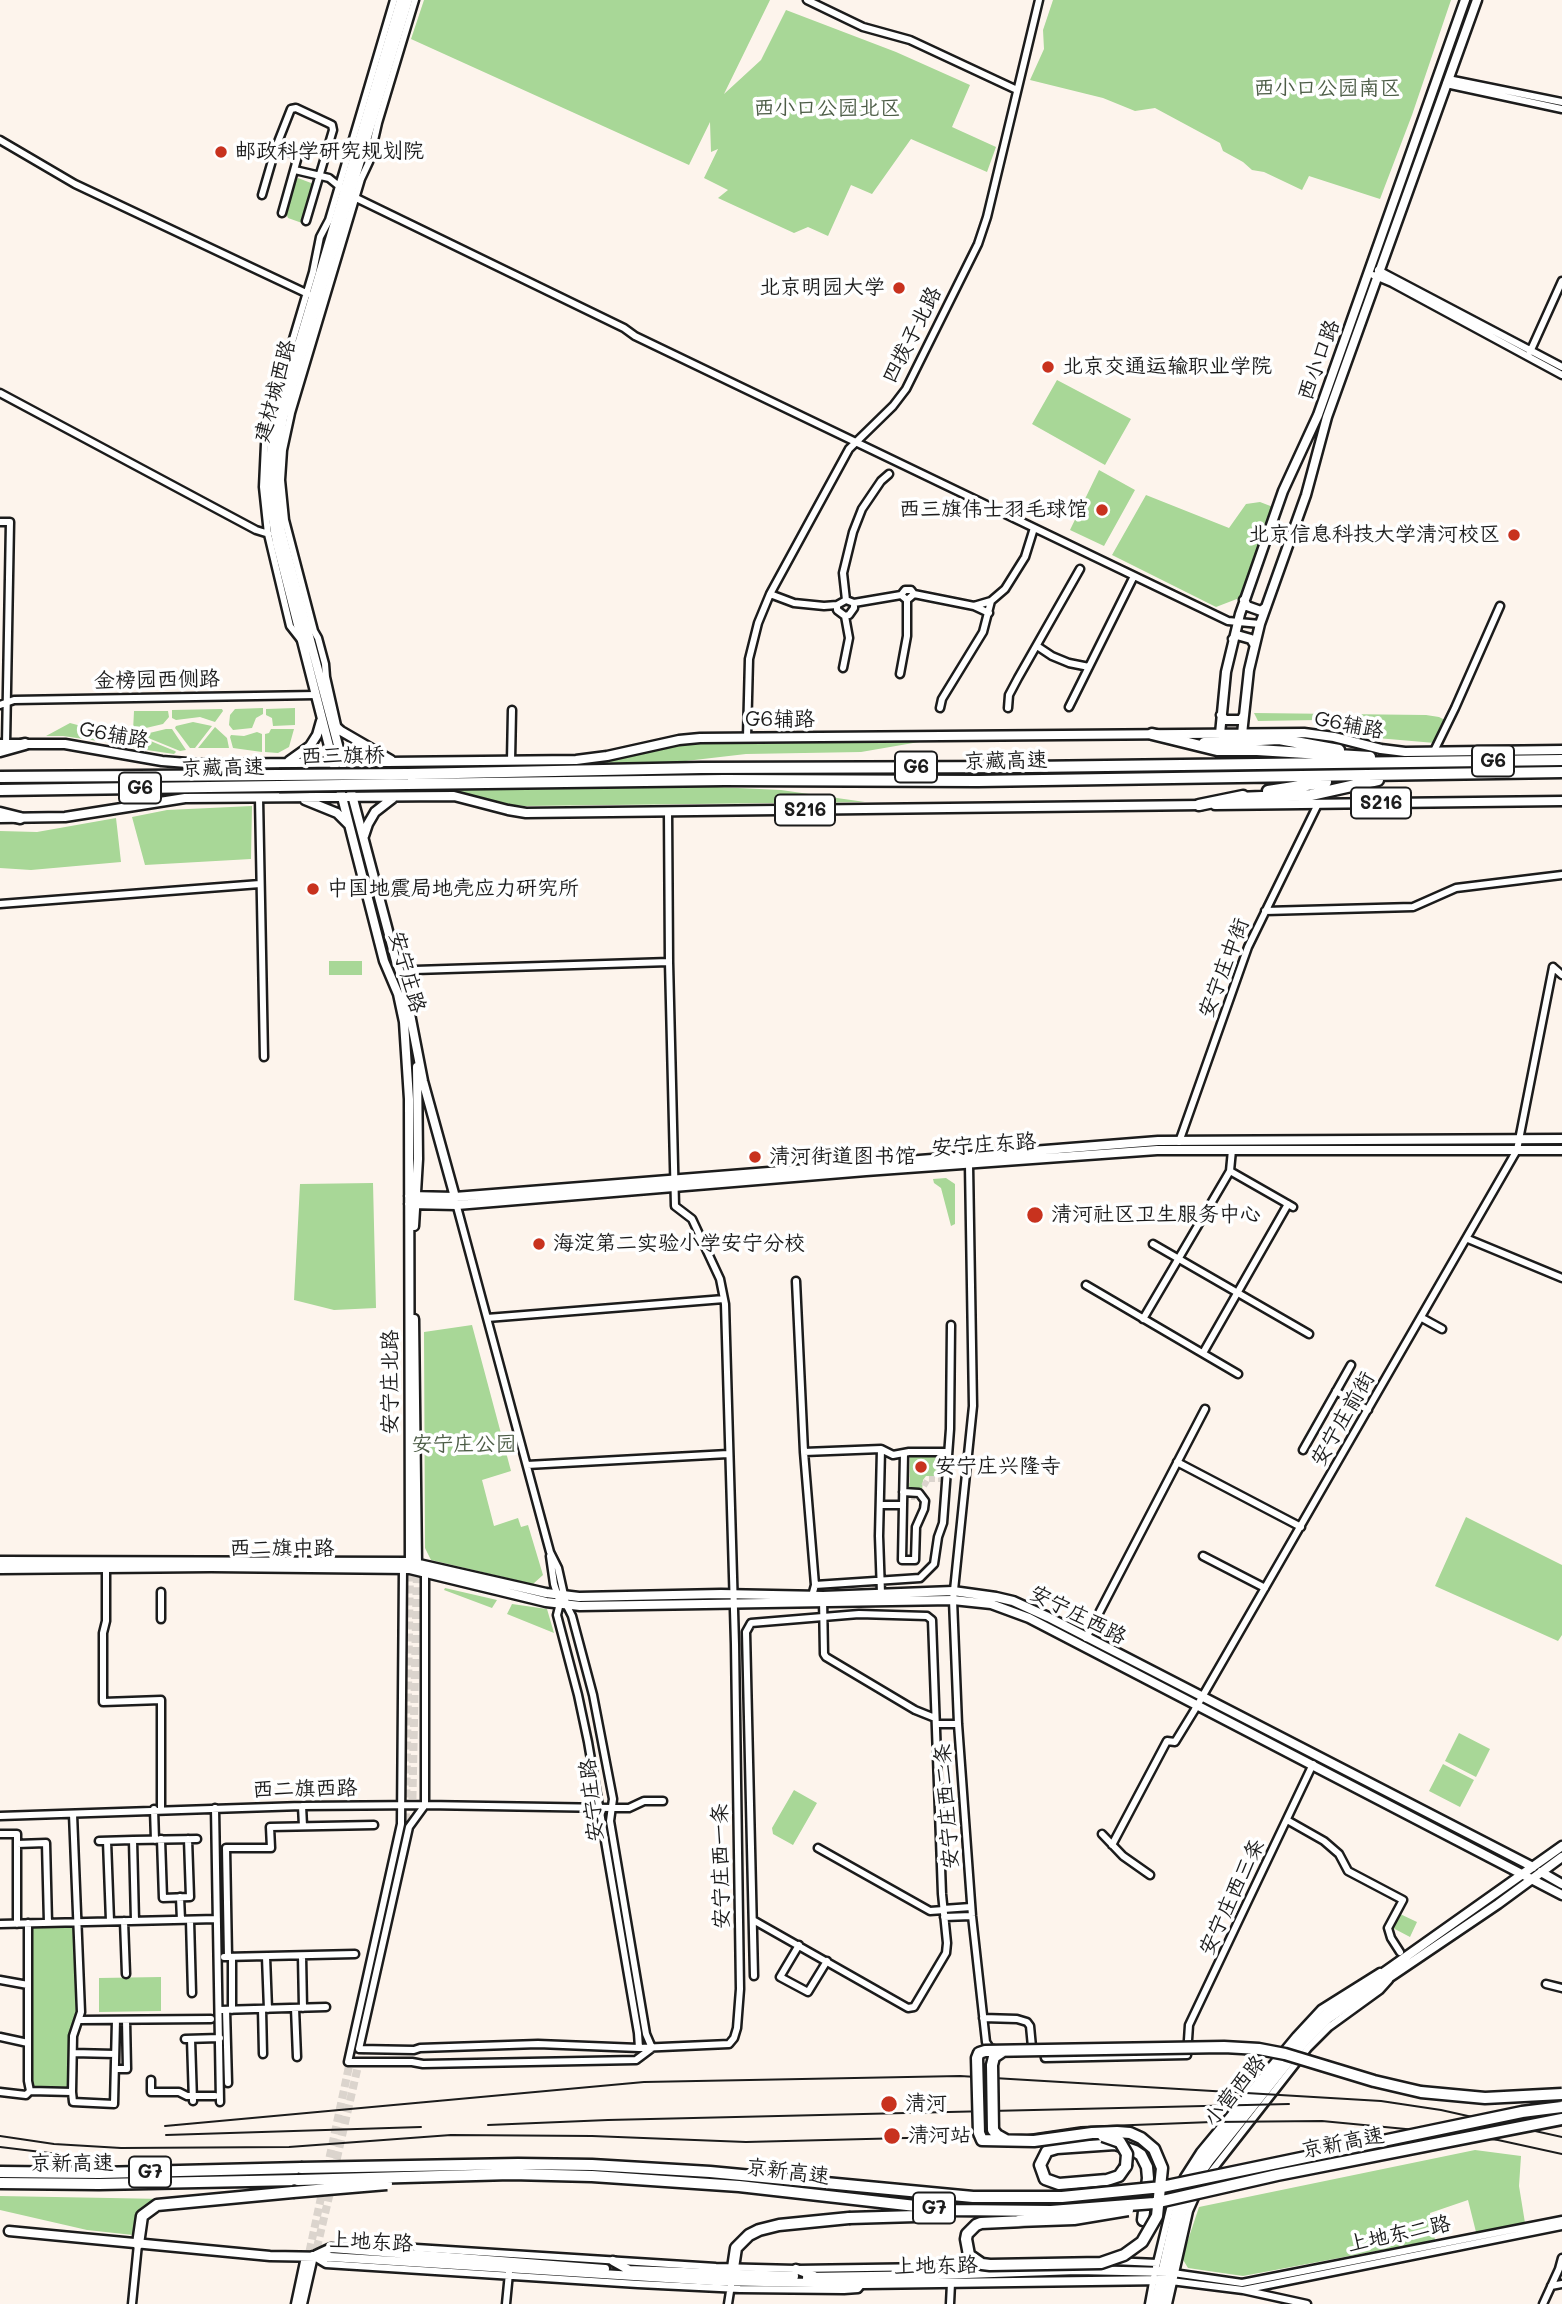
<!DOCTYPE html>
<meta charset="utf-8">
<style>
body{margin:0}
canvas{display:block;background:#fdf4ec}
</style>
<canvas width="1562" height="2304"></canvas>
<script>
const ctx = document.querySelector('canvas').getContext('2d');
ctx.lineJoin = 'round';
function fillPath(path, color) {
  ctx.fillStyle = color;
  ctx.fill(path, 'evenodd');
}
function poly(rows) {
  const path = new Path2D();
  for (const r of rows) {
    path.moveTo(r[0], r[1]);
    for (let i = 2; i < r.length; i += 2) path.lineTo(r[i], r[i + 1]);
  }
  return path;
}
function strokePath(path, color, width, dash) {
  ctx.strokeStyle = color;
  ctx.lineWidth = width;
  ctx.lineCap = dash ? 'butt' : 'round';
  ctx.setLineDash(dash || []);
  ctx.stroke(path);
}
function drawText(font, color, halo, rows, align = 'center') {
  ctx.font = font + ' Mali,"LXGW WenKai TC",sans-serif';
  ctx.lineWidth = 7;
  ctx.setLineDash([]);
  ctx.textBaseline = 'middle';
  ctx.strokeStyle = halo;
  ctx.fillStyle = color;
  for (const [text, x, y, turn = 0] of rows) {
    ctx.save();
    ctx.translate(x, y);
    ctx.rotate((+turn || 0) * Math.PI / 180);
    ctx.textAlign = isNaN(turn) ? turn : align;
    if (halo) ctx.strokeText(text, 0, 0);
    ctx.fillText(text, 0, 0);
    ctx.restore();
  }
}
fillPath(poly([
 [424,0,770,0,724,94,761,60,786,10,896,52,970,85,952,127,996,147,987,172,911,139,872,194,851,185,828,236,808,227,794,233,718,198,728,190,704,178,718,149,711,152,710,122,689,165,411,39],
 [1053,0,1451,0,1412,115,1380,199,1309,176,1302,190,1264,172,1252,170,1243,162,1223,151,1220,143,1155,108,1135,111,1103,98,1030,80,1044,49,1043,30],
 [298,178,311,183,313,186,302,223,288,218,286,213,296,180],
 [1057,380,1131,419,1105,465,1032,424],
 [1099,470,1135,490,1104,546,1070,530],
 [1146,495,1229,528,1246,504,1260,502,1273,507,1242,597,1216,607,1112,555],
 [263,708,263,714,256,718,252,728,233,730,229,725,230,715,235,709],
 [295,708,295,725,273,726,272,718,266,715,266,709],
 [222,709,223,711,215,722,200,717,176,720,172,718,172,710],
 [134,711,168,711,169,717,163,724,133,731],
 [1254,713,1426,715,1439,717,1445,720,1444,727,1435,743,1365,737,1319,720,1258,721],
 [193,722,212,726,195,748,190,748,175,728,176,726],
 [70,723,85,727,89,734,96,731,119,737,119,744,63,736,46,736],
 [215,727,227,738,229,748,198,748],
 [166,729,172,729,186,750,180,751,141,735],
 [271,729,294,729,289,747,278,753,265,752,265,734,269,733],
 [257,732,262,734,262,752,233,748,230,737,231,735,244,736],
 [136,735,175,751,176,752,174,754,133,748,133,736],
 [919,738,919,742,861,752,746,754,677,762,593,763,683,742],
 [695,786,781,790,865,802,525,806,510,805,456,791,440,789],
 [252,806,251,859,145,865,132,817,167,810],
 [116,818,121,862,31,870,0,868,0,831,37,832],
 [329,961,362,961,362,975,329,975],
 [946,1178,955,1184,955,1224,951,1226,941,1188,934,1183,933,1179],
 [373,1183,376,1308,334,1310,294,1300,300,1184],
 [472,1325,511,1471,482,1480,494,1526,518,1518,521,1527,528,1525,543,1575,533,1584,431,1560,425,1548,424,1332],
 [910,1453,945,1454,944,1476,926,1476,923,1480,922,1491,909,1491],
 [1466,1517,1562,1565,1562,1635,1558,1641,1435,1586],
 [445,1588,497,1600,492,1608,444,1590],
 [512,1604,547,1609,554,1633,507,1614],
 [1459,1733,1490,1749,1476,1777,1445,1761],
 [1443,1764,1474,1780,1460,1807,1429,1791],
 [794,1790,817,1803,793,1845,773,1834,772,1828],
 [1398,1913,1417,1922,1410,1937,1391,1927],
 [78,1922,81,2012,76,2026,72,2092,30,2091,28,1923],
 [161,1977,161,2011,99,2012,99,1978],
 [1475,2150,1521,2156,1519,2186,1525,2223,1476,2232,1468,2200,1430,2213,1435,2240,1243,2276,1188,2268,1182,2258,1199,2207],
 [0,2196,165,2199,141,2208,136,2219,133,2235,87,2230,0,2210]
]), '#a8d797');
strokePath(poly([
 [907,1483,907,1470],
 [924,1486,928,1479,942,1479],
 [911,1497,915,1497]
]), '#dbd4cd', 6, [6, 3]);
strokePath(poly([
 [412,1823,417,1570],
 [402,1833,406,1815,410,1569],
 [334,2171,363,2044],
 [314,2260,332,2184],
 [307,2263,351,2057]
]), '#dbd4cd', 8, [8, 4]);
const minor = poly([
 [807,0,863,27,910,40,1017,90],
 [1448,79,1562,102],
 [1446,84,1562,109],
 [0,140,75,184,308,294],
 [276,147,298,156,282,213],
 [295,170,329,178,350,195,624,328,635,336,1228,621,1260,624],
 [262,195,276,147,291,109,296,108,328,123,332,125,333,130,306,221],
 [1378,270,1562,367],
 [1373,275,1392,283,1562,375],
 [1530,352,1562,281],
 [0,393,256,530,269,534],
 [0,522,10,522,6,744],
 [770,594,794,603,824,606,837,605,846,600,854,603,854,608,849,615,845,616,837,610,837,605],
 [914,594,907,600,901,595,905,590,911,590,914,594,974,606],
 [846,600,843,573,853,532,862,509,881,481,889,474],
 [854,603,901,595],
 [989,613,974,606,991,601],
 [301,640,290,626,268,534,263,487,265,444,271,413,313,272,320,237,329,220,394,0],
 [1037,646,1052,656,1069,663,1089,667],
 [843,668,849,638,845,616],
 [900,674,907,636,907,600],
 [0,705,14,700,316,695],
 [1069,707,1134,576],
 [940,708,942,699,983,632,991,601,1005,589,1025,557,1034,528],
 [1008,708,1009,695,1018,678,1080,569],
 [338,730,326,677,325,664,318,638,314,631,285,520,281,480,283,450,291,413,361,179,369,162,378,123,415,0],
 [747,737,749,659,758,623,770,594,849,449,893,406,906,389,978,244,987,217,1039,0],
 [1434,751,1455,708,1500,606],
 [511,761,512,710],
 [259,798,264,1057],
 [0,904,260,884],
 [1265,911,1413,907,1456,888,1562,875],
 [1553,967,1562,975],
 [399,975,415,970,669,962],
 [1179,1142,1248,947,1318,804],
 [969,1165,973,1406,953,1600,958,1724,972,1916,986,2042,990,2048,994,2049],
 [1230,1171,1293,1207],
 [1468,1239,1562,1278],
 [1153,1244,1309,1334],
 [796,1281,804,1452,815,1585,812,1596],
 [1086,1285,1238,1374],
 [487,1318,724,1299],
 [1422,1318,1442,1329],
 [1143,1319,1230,1171,1232,1150],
 [1203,1353,1288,1204],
 [1336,1391,1368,1410],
 [1303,1450,1351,1365],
 [804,1452,881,1449,893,1455,909,1452,948,1452],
 [1177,1462,1301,1527],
 [527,1465,728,1454],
 [880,1505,903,1505,902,1560,915,1560,916,1527,924,1509,925,1501,919,1493,903,1492],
 [903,1505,904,1454],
 [550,1556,554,1584,560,1603,557,1615,578,1695,588,1742,638,2033,639,2048],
 [1203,1556,1265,1588],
 [106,1565,106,1621,103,1633,103,1702,161,1700,161,1809],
 [403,1569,401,1824,348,2062,412,2062,423,2064,636,2060,652,2048,646,2034,610,1821,613,1799,593,1695,572,1616,566,1604,558,1568,550,1552,456,1203],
 [425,1572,425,1805,409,1827,359,2049,414,2050,420,2048,538,2044,639,2048,729,2044,734,2038,737,2028,740,1989,735,1644,725,1304,720,1279,692,1219,675,1206,669,962,668,811],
 [815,1585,920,1578,934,1564,938,1537,943,1523,950,1429,951,1325],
 [161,1592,161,1619],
 [881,1593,879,1536,881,1449],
 [823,1599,824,1654,826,1657,915,1710,935,1718],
 [1086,1638,1205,1409],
 [937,1724,958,1724],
 [302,1806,303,1826],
 [215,1808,220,2102],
 [154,1809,155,1840],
 [0,1816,302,1806,425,1805,611,1808,629,1808,644,1801,663,1801],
 [1287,1820,1324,1841,1339,1854,1348,1871,1403,1900,1388,1928,1391,1938,1400,1952],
 [0,1834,17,1834,17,1924],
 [1102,1834,1123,1856,1150,1875],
 [161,1839,163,1898,190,1897,188,1839],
 [133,1840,197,1839],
 [99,1841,133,1840,135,1921],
 [107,1841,110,1921],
 [17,1844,46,1843,48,1923],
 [1112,1845,1167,1741,1175,1742,1194,1711,1517,1150,1553,967],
 [818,1848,930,1911,944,1910],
 [180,1897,181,1920],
 [943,1909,971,1907],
 [944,1917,972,1916],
 [190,1920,192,1993],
 [753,1920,908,2008,914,2007,946,1953,947,1943,942,1894,932,1620,927,1616,859,1614,751,1623,746,1632,754,1976],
 [124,1921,126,1974],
 [28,1923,28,2081,30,2091,72,2092,73,2036,81,2012,73,1814],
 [0,1924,217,1919],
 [799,1945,780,1977,808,1992,827,1961],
 [302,1956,303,2008],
 [224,1957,355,1954],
 [228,1957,226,1848,271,1848,270,1827,374,1825],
 [232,1957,232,2010],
 [266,1957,268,2009],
 [0,1980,28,1985],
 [1546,1984,1562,1988],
 [295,2008,297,2057],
 [262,2009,263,2054],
 [219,2010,326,2007],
 [226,2010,228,2083],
 [983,2018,1017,2019,1027,2022,1030,2026,1032,2047],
 [79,2020,211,2019],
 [0,2037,28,2043],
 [185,2039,220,2038],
 [191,2039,193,2101],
 [1039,2051,1044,2053,1045,2058,1187,2055,1189,2025,1313,1764],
 [73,2053,115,2054],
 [115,2069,127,2069,126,2020],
 [151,2080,151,2092,179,2092,187,2096,215,2096],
 [0,2092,26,2095,30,2091],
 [72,2092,73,2102,114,2104,116,2020],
 [416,2248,716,2267,796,2269,935,2267,980,2263],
 [316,2258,326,2264,638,2284,740,2289,844,2290,858,2289,862,2284],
 [1113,2261,1157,2263],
 [1156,2267,1171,2205,1184,2177,1200,2152,1296,2036,1321,2009,1380,1972],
 [1173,2273,1242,2283,1562,2220],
 [1171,2281,1243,2290,1307,2304],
 [1551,2286,1562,2284],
 [1243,2290,1562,2226],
 [132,2304,138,2244],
 [506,2304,509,2273],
 [728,2304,731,2285],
 [950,2304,951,2283],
 [1149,2304,1154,2277],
 [1168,2304,1189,2211,1200,2186,1308,2048,1329,2027,1380,1990,1389,1980],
 [1543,2304,1559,2269,1562,2258]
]);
const major = poly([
 [401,0,278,415,272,442,269,475,270,501,277,543,384,961,398,994,404,1022,409,1099,410,1569],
 [1244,600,1247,606,1261,611,1265,608],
 [1233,639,1237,635,1251,639,1254,644],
 [1221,715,1225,720,1241,720,1244,715],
 [334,725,341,731,391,760],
 [1220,734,1226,672,1240,614,1283,491,1318,415,1465,0],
 [1242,734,1249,670,1260,624,1306,495,1327,417,1477,0],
 [0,744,65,744,162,761,200,764,576,760,607,756,679,740,700,738,1304,733,1334,737,1381,749,1405,752,1562,750],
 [289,761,310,746,317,735,321,721],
 [343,764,281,531,276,496,276,458,283,418,408,0],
 [348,780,396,961,404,983,423,1081,455,1197],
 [305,800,337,813,348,824],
 [1215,805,1562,801],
 [0,818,65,817,185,798,454,796,508,810,526,813,1202,805],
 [364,836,368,824,375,812,393,798],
 [409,1196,455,1197,1158,1141,1562,1139],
 [409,1204,457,1205,866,1171,1157,1150,1562,1150],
 [414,1226,418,1159,417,1067],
 [414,1319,417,1565],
 [0,1561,410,1562,546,1593,579,1597,721,1594,823,1596,953,1591,996,1597,1013,1601,1048,1617,1533,1867],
 [0,1569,211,1567,410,1569,546,1602,580,1606,953,1600,991,1604,1029,1618,1562,1895],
 [1541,1872,1562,1884],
 [9,2231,270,2256,330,2257,714,2281,864,2284,1166,2280],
 [316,2255,331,2248,605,2269],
 [613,2261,629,2270],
 [796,2269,814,2276],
 [628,2270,794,2276],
 [807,2277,938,2275,1077,2270,1168,2272],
 [296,2304,306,2257],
 [302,2304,313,2256],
 [1155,2304,1177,2207,1189,2181,1205,2155,1300,2040,1325,2014,1562,1846],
 [1162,2304,1183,2209,1194,2183,1210,2160,1303,2044,1328,2019,1498,1904,1562,1857]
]);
const highway = poly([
 [1152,734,1217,750,1257,750,1370,757],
 [1204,743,1279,739,1339,750],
 [0,751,25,744],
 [408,774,701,768,1030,767,1562,760],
 [0,777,279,775],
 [407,784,724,780,978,781,1562,772],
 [0,790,279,786],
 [1268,791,1326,782],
 [1237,798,1311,795,1378,780],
 [1199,805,1243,796],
 [0,813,20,818],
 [1126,2166,1119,2176,1107,2180,1059,2184,1045,2179,1040,2165,1047,2151,1057,2148,1115,2144,1135,2151,1141,2155,1147,2167,1148,2178,1143,2220],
 [0,2172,99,2173,301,2168],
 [0,2183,99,2184,298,2180],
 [138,2244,142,2216,157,2205,293,2192],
 [731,2281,736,2248,749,2235,759,2230,779,2225,849,2218]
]);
strokePath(minor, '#1c1c1c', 11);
strokePath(major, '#1c1c1c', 13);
strokePath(highway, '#1c1c1c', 15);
strokePath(minor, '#fff', 6);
strokePath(major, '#fff', 8);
strokePath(highway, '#fff', 10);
strokePath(poly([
 [488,2125,608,2120,1289,2104],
 [165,2126,644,2082,960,2076,1381,2101,1441,2110,1562,2137],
 [166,2135,421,2127],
 [0,2136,54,2144,121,2148,289,2147,451,2135,592,2136,746,2142,1027,2135,1081,2127,1212,2122,1322,2121,1437,2132,1498,2140,1562,2154],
 [0,2147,66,2155],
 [56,2158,93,2160]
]), '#1c1c1c', 2);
const highwayBridge = poly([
 [279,775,408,774],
 [279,786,407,784],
 [1003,2051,994,2057,992,2065,993,2130,997,2135,1006,2140],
 [1103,2136,1120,2142,1127,2154,1126,2166],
 [301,2168,518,2164,592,2165,710,2172,973,2197,1062,2197,1162,2187,1522,2112,1562,2107],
 [298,2180,511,2174,592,2176,739,2186,951,2210,1051,2211,1154,2203,1277,2175,1562,2119],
 [293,2192,387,2184],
 [849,2218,950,2215],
 [1018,2221,1074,2219,1128,2210],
 [1024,2221,981,2223,976,2225,967,2234,966,2239,969,2255,982,2264,990,2265,1101,2263,1124,2255,1142,2242,1157,2216,1162,2168,1154,2149,1141,2138,1130,2133,1117,2132,1092,2133,1034,2141,982,2140,979,2133,977,2058,979,2053,985,2051,1224,2047,1259,2049,1285,2054,1374,2081,1421,2092,1485,2098,1562,2094]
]);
strokePath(highwayBridge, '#1c1c1c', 15, []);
strokePath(highwayBridge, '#fff', 10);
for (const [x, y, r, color] of [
 [221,152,7,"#c8321e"],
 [899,288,7,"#c8321e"],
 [1048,367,7,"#c8321e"],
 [1102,510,7,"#c8321e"],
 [1514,535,7,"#c8321e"],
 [313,889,7,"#c8321e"],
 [755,1157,7,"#c8321e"],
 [1035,1215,9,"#c8321e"],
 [539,1244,7,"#c8321e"],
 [921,1467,7,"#c8321e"],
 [889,2104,9,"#c8321e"],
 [892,2136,9,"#c8321e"]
]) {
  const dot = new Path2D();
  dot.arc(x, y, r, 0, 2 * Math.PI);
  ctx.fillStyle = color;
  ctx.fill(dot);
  strokePath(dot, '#fff', 2.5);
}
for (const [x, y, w] of [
 [1493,761,42],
 [916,767,42],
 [140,788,42],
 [1381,803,60],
 [805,810,60],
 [150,2172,42],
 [934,2208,42]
]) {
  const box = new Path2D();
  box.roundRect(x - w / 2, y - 15.5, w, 31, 5);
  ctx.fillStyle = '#fff';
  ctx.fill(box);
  strokePath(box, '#1c1c1c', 2);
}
drawText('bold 19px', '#1c1c1c', null, [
 ["G6",1493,761],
 ["G6",916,767],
 ["G6",140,788],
 ["S216",1381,803],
 ["S216",805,810],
 ["G7",150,2172],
 ["G7",934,2208]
]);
drawText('21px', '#4d5d47', '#fff', [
 ["西小口公园南区",1327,89],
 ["西小口公园北区",827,109],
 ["安宁庄公园",464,1445]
]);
drawText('21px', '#1c1c1c', '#fff', [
 ["邮政科学研究规划院",235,152],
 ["北京明园大学",885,288,"right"],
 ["北京交通运输职业学院",1062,367],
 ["西三旗伟士羽毛球馆",1088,510,"right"],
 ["北京信息科技大学清河校区",1500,535,"right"],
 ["中国地震局地壳应力研究所",327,889],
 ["清河街道图书馆",769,1157],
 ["清河社区卫生服务中心",1051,1215],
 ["海淀第二实验小学安宁分校",553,1244],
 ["安宁庄兴隆寺",935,1467],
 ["清河",905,2104],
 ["清河站",908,2136]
], 'left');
drawText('21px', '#1c1c1c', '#fff', [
 ["四拨子北路",912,335,-63],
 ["西小口路",1319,360,-70],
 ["建材城西路",275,391,-75],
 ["金榜园西侧路",157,680,-1],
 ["G6辅路",780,720],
 ["G6辅路",1349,725,11],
 ["G6辅路",114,735,10],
 ["西三旗桥",343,756,-1],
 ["京藏高速",1006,761,-1],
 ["京藏高速",223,768,-1],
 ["安宁庄中街",1224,968,-69],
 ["安宁庄路",407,972,74],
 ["安宁庄东路",984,1145,-4],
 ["安宁庄北路",391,1382,-90],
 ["安宁庄前街",1343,1419,-60],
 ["西二旗中路",282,1549],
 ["安宁庄西路",1078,1615,27],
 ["西二旗西路",305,1789,-1],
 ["安宁庄路",592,1800,-96],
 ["安宁庄西二条",947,1806,-94],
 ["安宁庄西一条",721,1866,-91],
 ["安宁庄西三条",1232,1897,-65],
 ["小营西路",1235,2091,-51],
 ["京新高速",1343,2143,-11],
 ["京新高速",72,2164],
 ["京新高速",788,2172,7],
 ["上地东二路",1399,2234,-12],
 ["上地东路",371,2242,3],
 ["上地东路",936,2266,-1]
]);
</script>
